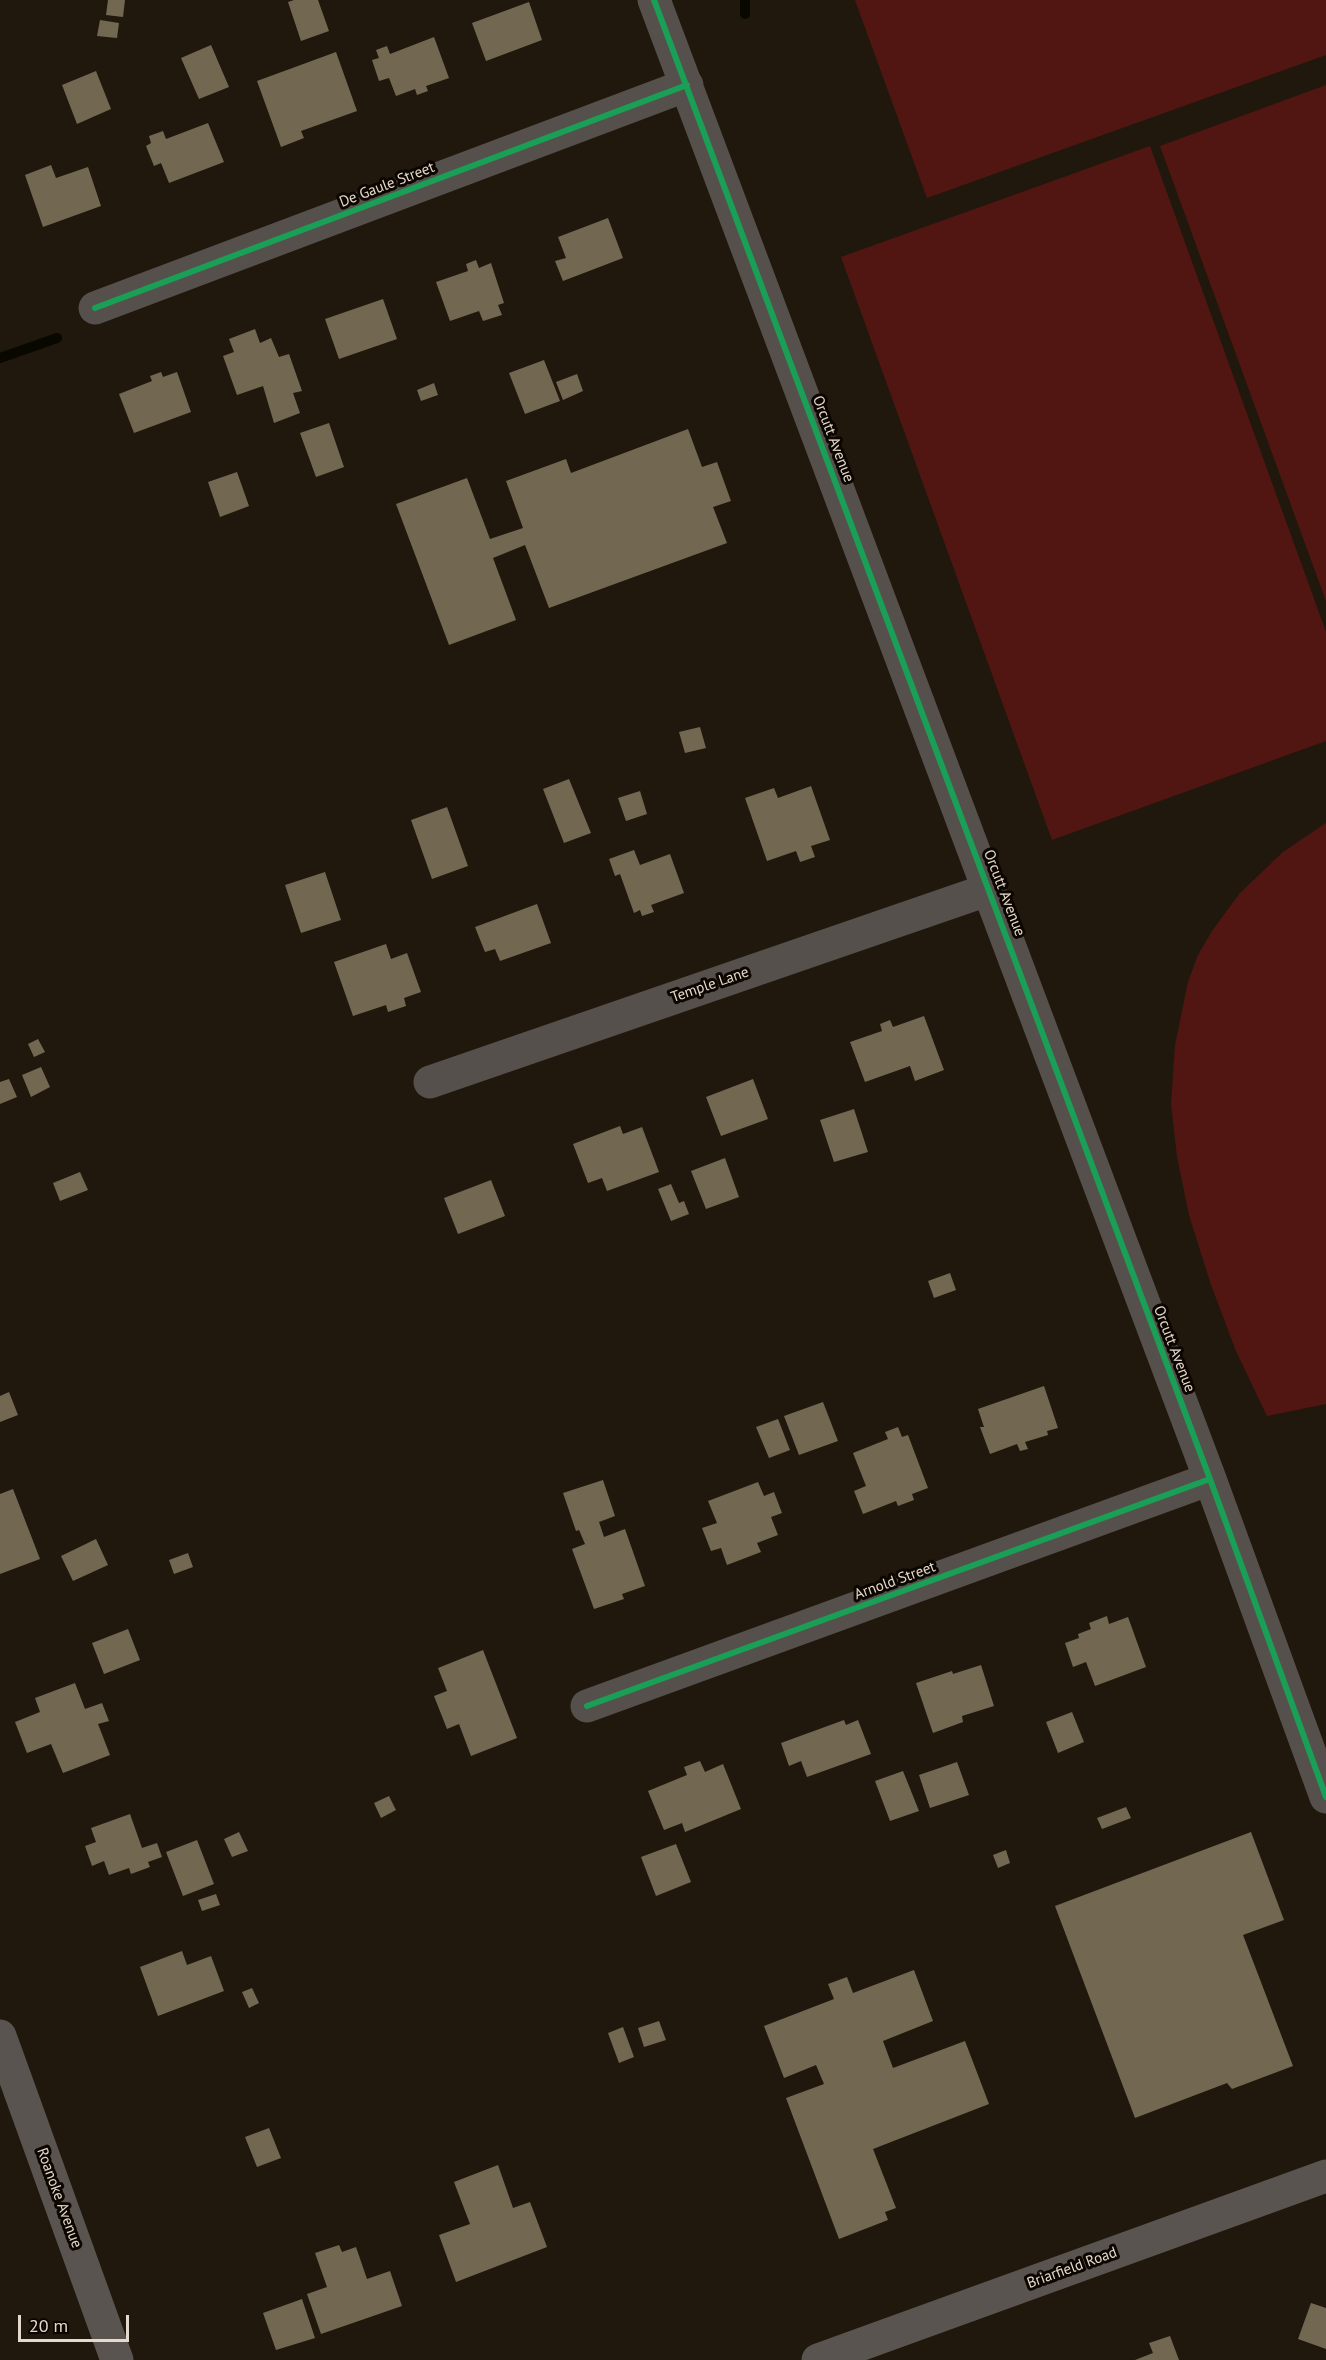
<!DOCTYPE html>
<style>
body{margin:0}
#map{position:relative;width:1326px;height:2360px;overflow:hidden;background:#21180d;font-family:"PT Sans",sans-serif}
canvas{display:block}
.scale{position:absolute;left:18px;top:2315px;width:111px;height:27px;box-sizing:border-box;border:3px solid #e4d9cc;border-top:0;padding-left:8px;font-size:18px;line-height:21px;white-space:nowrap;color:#e4d9cc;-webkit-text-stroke:4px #0c0601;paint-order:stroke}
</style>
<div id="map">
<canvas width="1326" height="2360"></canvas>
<div class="scale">20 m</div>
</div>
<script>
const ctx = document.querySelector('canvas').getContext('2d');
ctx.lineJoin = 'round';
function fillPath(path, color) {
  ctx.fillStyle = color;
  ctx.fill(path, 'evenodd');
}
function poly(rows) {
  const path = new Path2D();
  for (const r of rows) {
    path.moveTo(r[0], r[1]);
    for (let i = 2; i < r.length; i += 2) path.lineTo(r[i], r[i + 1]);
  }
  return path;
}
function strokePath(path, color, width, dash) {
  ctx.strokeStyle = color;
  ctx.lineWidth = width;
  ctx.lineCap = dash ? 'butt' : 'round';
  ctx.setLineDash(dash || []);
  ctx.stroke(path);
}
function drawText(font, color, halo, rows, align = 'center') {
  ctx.font = font + ' "PT Sans",sans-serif';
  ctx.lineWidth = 6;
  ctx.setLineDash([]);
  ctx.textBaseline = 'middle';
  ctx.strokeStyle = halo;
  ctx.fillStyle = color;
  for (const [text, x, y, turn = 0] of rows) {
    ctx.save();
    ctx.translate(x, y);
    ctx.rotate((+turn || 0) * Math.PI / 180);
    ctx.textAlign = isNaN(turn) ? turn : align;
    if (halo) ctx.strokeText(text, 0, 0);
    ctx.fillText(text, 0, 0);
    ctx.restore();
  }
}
fillPath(poly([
 [855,0,1326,0,1326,55,927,198],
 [1326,85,1326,601,1160,146],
 [1150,146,1326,632,1326,741,1052,840,841,257],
 [1326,823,1326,1404,1267,1416,1236,1351,1211,1285,1189,1215,1177,1157,1171,1103,1175,1045,1188,982,1198,955,1212,931,1240,893,1283,852]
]), '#511611');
strokePath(poly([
 [745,14,745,0],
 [0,358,57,338]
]), '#080801', 10);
fillPath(poly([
 [108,0,125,0,123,17,106,15],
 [294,0,318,0,329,31,301,41,288,2],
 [529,2,542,40,486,61,472,23],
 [100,20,119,23,117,38,97,36],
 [434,37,449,78,426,86,428,91,417,95,415,89,396,96,389,78,379,81,372,60,379,58,376,50,387,46,390,54],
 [211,45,229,87,199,99,181,58],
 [336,52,357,111,301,131,304,138,281,147,257,81],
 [96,71,111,109,77,124,62,85],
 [208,123,224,162,169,183,161,163,154,166,146,146,151,143,149,136,163,131,166,139],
 [51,165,56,178,88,167,101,206,43,227,25,175],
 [608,218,623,258,563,281,555,261,566,258,558,237],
 [476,260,479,268,491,263,504,303,498,305,502,315,483,321,479,311,450,321,436,282,468,271,466,264],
 [383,299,397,339,339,359,325,319],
 [255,329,260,343,271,338,279,357,289,354,302,391,293,393,300,413,274,423,263,386,237,395,223,356,234,352,229,339],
 [544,360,560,401,525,414,509,373],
 [161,372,163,377,177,372,191,412,134,433,119,394,152,381,150,376],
 [577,374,583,391,563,400,556,382],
 [434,383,438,395,421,401,417,390],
 [329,423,344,467,316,477,300,433],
 [688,429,702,467,717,462,731,501,713,507,727,543,549,608,525,545,493,558,516,620,449,645,396,504,467,478,490,539,523,528,506,481,566,459,571,473],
 [237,472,249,506,220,517,208,482],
 [700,727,706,748,685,753,679,732],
 [569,779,591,833,564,843,543,789],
 [811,786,830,840,811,846,815,857,800,862,796,851,767,861,745,798,774,788,778,798],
 [640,791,647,814,626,821,618,798],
 [447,807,468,866,432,879,411,820],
 [634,850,640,865,670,854,684,893,651,905,654,912,642,916,640,910,634,913,620,874,615,876,609,859],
 [325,872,341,920,301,933,285,885],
 [537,904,551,943,500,961,495,949,485,952,475,927],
 [386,944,391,959,407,953,421,992,404,998,406,1006,388,1012,386,1005,353,1016,334,962],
 [924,1016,944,1070,915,1081,910,1066,865,1082,850,1042,882,1031,880,1024,890,1020,893,1027],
 [38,1039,45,1052,34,1057,28,1044],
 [41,1067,50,1087,31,1097,22,1075],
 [9,1079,17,1097,0,1104,0,1082],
 [753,1079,768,1119,721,1136,706,1097],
 [854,1109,868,1152,834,1162,820,1120],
 [620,1126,623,1134,642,1127,659,1172,607,1191,602,1178,588,1183,573,1144],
 [725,1158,739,1197,706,1209,691,1171],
 [80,1172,88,1190,60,1201,53,1183],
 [491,1180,505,1216,458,1234,444,1198],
 [671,1184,679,1203,684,1201,689,1214,671,1221,658,1189],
 [950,1273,956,1290,934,1298,928,1281],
 [1044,1386,1058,1428,1047,1431,1048,1435,1025,1442,1028,1449,1020,1451,1017,1444,990,1454,980,1427,984,1427,978,1409],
 [9,1392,18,1415,0,1422,0,1396],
 [823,1402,838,1441,799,1455,784,1416],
 [778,1419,790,1450,769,1458,756,1427],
 [898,1427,902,1437,908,1435,928,1488,912,1494,914,1500,898,1506,896,1501,863,1514,854,1491,866,1486,853,1453,888,1439,885,1432],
 [603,1480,615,1516,599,1522,604,1537,625,1529,645,1586,622,1594,624,1599,594,1609,572,1549,585,1544,579,1530,576,1531,563,1493],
 [758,1482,764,1496,774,1492,782,1513,771,1517,778,1535,757,1543,761,1552,727,1565,721,1548,711,1551,702,1528,717,1523,708,1501],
 [13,1489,40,1559,0,1574,0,1494],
 [96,1539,108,1565,73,1581,61,1556],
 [188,1553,193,1567,174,1574,169,1560],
 [1107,1616,1109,1624,1128,1617,1146,1667,1095,1686,1086,1662,1073,1667,1065,1643,1079,1638,1078,1634,1091,1629,1089,1623],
 [128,1629,140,1660,104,1674,92,1643],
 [483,1650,517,1738,471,1756,459,1724,447,1729,434,1696,447,1691,438,1668],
 [981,1665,994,1706,962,1716,963,1722,933,1733,916,1683,952,1671,953,1674],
 [75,1683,85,1709,102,1703,109,1721,98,1724,110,1755,63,1773,51,1744,27,1753,15,1722,40,1712,35,1698],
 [1072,1712,1084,1742,1058,1753,1046,1722],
 [844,1720,846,1725,858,1720,871,1754,807,1777,801,1761,789,1766,781,1743],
 [700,1761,705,1772,723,1764,741,1809,685,1832,682,1823,664,1830,648,1791,687,1775,684,1767],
 [957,1762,969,1795,930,1808,919,1775],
 [903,1771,919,1811,890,1821,875,1781],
 [389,1796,396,1810,381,1818,374,1803],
 [1126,1807,1131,1818,1102,1829,1097,1818],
 [130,1814,142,1848,157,1843,162,1857,148,1862,150,1867,131,1874,129,1868,109,1875,104,1861,92,1866,85,1846,96,1842,91,1828],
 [239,1832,248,1851,232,1857,224,1839],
 [1251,1832,1284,1920,1243,1935,1293,2066,1232,2089,1227,2083,1135,2118,1055,1906],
 [197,1840,214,1884,183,1896,166,1852],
 [676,1844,691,1882,656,1896,641,1857],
 [1006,1850,1010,1863,998,1868,993,1855],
 [216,1894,220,1905,202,1911,198,1900],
 [182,1951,187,1965,211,1956,224,1991,158,2016,140,1967],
 [914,1970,933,2021,883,2041,893,2068,965,2041,989,2104,873,2149,896,2208,885,2212,888,2220,839,2239,786,2098,824,2084,816,2065,784,2078,764,2026,834,1999,828,1984,847,1977,853,1993],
 [252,1988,259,2003,249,2008,242,1992],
 [659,2021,666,2040,644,2047,638,2028],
 [623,2027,634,2057,619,2063,608,2033],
 [269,2128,281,2158,257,2167,245,2137],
 [498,2165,513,2208,530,2202,547,2247,456,2282,439,2235,470,2224,454,2182],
 [339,2245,342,2252,356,2247,367,2279,390,2271,402,2306,321,2334,307,2294,327,2287,315,2253],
 [302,2299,315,2338,276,2350,263,2313],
 [1311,2303,1326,2308,1326,2349,1298,2339],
 [1170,2336,1179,2360,1135,2360,1153,2353,1149,2343]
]), '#726852');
strokePath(poly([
 [654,0,1210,1479,1326,1797],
 [95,308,687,85],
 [430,1082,990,889],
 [587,1706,1210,1479]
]), '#56504d', 33);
strokePath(poly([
 [0,2036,117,2360],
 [818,2360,1326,2176]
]), '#59544f', 33);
strokePath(poly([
 [654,0,1210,1479,1326,1797],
 [95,308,687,85],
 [587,1706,1210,1479]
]), '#1a9f57', 6);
drawText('15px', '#e4d9cc', '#0c0601', [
 ["De Gaule Street",387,185,-21],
 ["Orcutt Avenue",833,439,69],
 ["Orcutt Avenue",1004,893,69],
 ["Temple Lane",710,985,-19],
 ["Orcutt Avenue",1174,1349,69],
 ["Arnold Street",895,1581,-20],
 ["Roanoke Avenue",59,2198,70],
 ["Briarfield Road",1072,2268,-20]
]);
</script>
